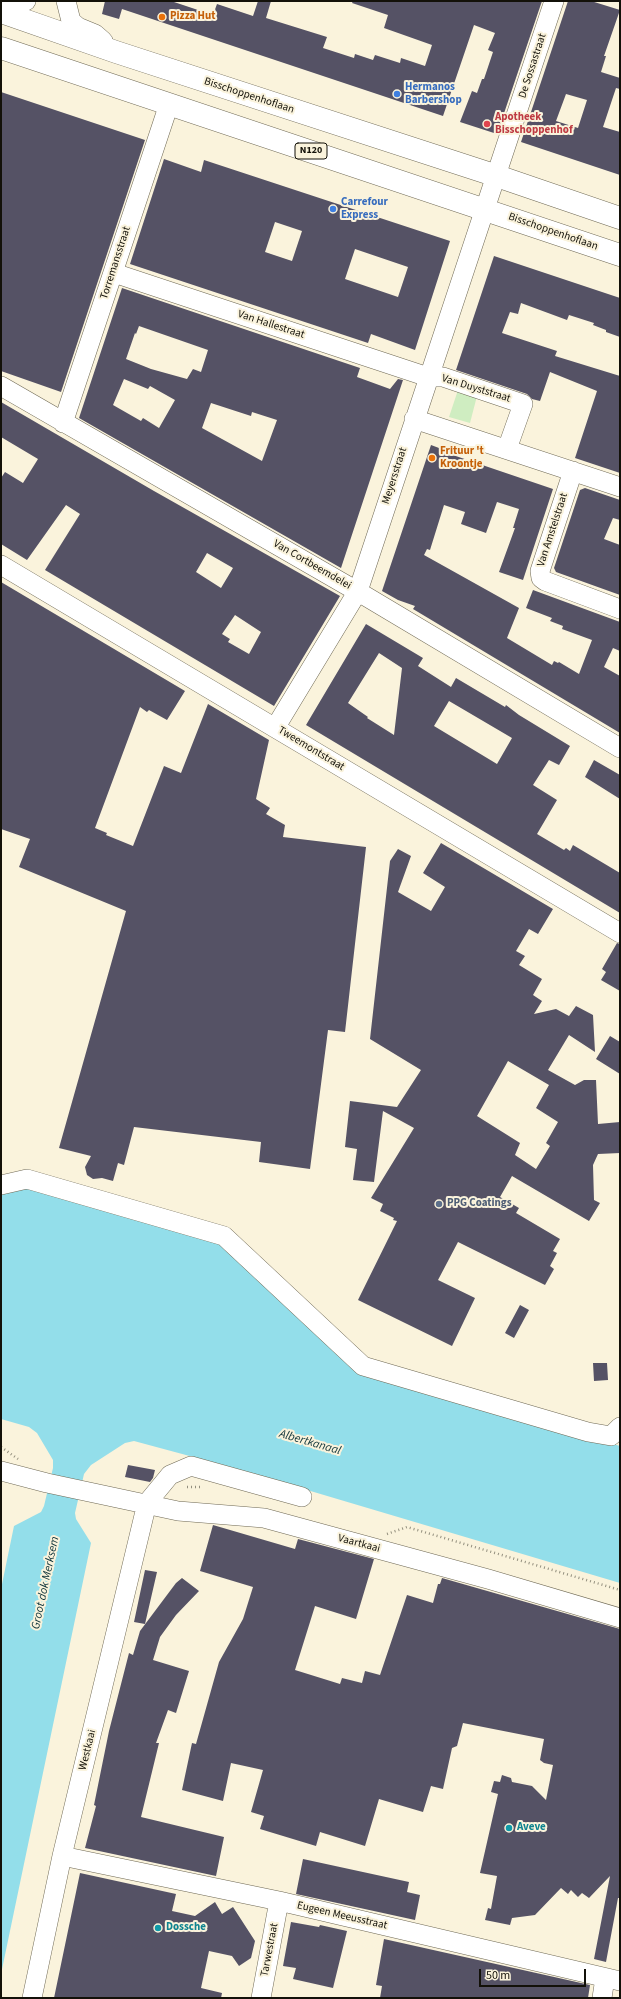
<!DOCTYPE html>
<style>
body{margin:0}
#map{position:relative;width:621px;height:1999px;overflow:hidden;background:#faf3dc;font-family:"Source Sans 3",sans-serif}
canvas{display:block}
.frame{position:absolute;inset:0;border:2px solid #131109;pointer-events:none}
.scale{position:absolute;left:479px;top:1969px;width:107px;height:18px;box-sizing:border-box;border:2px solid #131109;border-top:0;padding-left:5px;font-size:12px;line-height:14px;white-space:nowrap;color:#131109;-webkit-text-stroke:3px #faf3dc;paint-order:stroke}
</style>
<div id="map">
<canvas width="621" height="1999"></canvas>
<div class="frame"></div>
<div class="scale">50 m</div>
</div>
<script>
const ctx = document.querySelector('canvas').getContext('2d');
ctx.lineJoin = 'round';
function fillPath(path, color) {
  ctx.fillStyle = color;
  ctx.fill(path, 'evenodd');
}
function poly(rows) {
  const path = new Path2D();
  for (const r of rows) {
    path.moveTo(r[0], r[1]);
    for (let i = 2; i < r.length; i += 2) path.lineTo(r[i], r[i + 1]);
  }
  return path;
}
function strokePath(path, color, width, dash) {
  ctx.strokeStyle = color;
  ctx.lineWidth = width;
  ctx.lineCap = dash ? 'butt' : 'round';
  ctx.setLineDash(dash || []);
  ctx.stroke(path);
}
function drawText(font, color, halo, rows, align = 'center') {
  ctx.font = font + ' "Source Sans 3",sans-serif';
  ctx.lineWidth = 4;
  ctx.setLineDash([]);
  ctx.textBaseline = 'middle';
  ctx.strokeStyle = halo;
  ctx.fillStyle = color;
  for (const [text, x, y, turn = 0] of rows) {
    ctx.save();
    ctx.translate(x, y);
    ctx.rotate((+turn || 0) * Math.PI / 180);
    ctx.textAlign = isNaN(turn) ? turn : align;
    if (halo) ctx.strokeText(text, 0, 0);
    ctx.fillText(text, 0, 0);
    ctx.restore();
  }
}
fillPath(poly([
 [458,390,477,396,470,423,449,417]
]), '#cfedc1');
fillPath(poly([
 [27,1186,223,1241,361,1372,620,1446,620,1583,223,1465,134,1441,125,1443,91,1465,84,1474,75,1513,76,1519,91,1543,1,1974,1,1589,14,1526,41,1512,44,1506,53,1468,53,1460,37,1433,29,1427,1,1419,1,1193]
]), '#93deea');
fillPath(poly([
 [105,1,171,1,213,15,217,4,253,16,258,1,271,1,266,18,327,37,323,48,354,58,355,54,373,60,375,55,400,63,401,58,425,66,432,45,384,28,388,15,352,3,353,1,542,1,498,131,495,129,494,133,460,122,472,91,477,93,482,79,484,79,493,52,488,50,495,33,474,25,443,116,122,9,119,19,102,14],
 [568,1,591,1,620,10,604,56,606,56,601,72,620,78,620,89,616,88,603,127,620,132,620,175,521,142],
 [566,94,587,100,578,128,556,121],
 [1,92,145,140,61,392,1,371],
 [164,159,201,172,204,160,450,241,415,350,371,334,368,343,130,264],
 [275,222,302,231,292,261,265,252],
 [355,249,408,267,398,297,345,279],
 [494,256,620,298,620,337,606,332,606,330,593,325,594,323,569,315,567,320,521,303,518,314,510,312,502,333,557,351,555,356,620,376,620,473,575,458,597,391,550,372,540,401,532,399,527,394,456,370],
 [122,288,360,368,357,377,390,389,398,379,403,380,341,568,79,418],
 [139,326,208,350,201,372,193,369,187,379,151,369,126,359,135,333,136,334],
 [124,379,148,389,150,386,175,400,159,428,143,418,141,421,113,405],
 [211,403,251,416,252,412,277,420,262,461,202,428],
 [1,402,154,491,340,596,274,706,45,570,80,514,66,505,27,560,1,544,1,478,5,472,23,483,38,459,1,437],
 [207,553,233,568,221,588,196,572],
 [235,615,261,632,249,654,228,642,230,639,222,634],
 [431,445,439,448,441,451,553,489,523,580,499,572,515,528,513,528,519,509,497,502,486,533,461,524,465,512,444,505,430,550,427,549,424,555,519,608,507,638,552,665,554,661,558,663,559,662,579,674,592,640,562,629,563,626,550,621,552,618,526,608,533,590,620,622,620,651,613,648,604,667,620,676,620,733,413,609,415,606,398,600,382,591],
 [585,488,620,500,620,520,613,518,604,539,620,545,620,595,556,572,554,568,580,490],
 [1,582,185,691,167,720,149,710,147,712,140,707,95,828,107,833,106,835,133,846,164,766,181,773,208,704,269,740,256,799,270,808,266,814,285,825,283,837,366,847,345,1032,328,1030,310,1169,259,1162,261,1142,134,1127,124,1165,118,1163,113,1181,102,1178,93,1179,87,1175,85,1167,91,1156,59,1148,126,911,19,867,30,839,1,829],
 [366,624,423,658,418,666,451,687,456,678,505,707,506,705,519,715,570,746,559,765,549,760,533,785,557,800,537,834,564,850,566,848,570,851,573,845,620,873,620,913,306,725],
 [379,653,402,668,394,735,367,718,368,717,348,703],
 [449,701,512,738,497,764,434,726],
 [594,760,620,775,620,799,585,777],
 [441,843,553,909,538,934,529,929,516,951,525,956,519,965,542,979,533,995,542,1001,534,1014,556,1009,569,1016,576,1006,593,1015,595,1052,569,1035,548,1070,575,1085,584,1080,596,1080,598,1124,620,1122,620,1153,598,1154,593,1165,594,1200,600,1203,589,1221,512,1176,500,1197,519,1208,516,1213,560,1239,553,1251,557,1253,550,1266,554,1269,545,1285,458,1242,438,1280,475,1298,452,1346,358,1300,397,1221,393,1220,394,1218,380,1211,383,1204,371,1198,414,1128,383,1111,374,1182,353,1180,357,1149,345,1147,350,1101,397,1107,421,1070,370,1039,390,861,398,849,411,856,398,892,431,911,445,887,423,873],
 [508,1061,549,1085,536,1108,558,1122,546,1143,550,1146,536,1169,515,1155,520,1143,477,1116],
 [617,943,620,944,620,991,601,980,606,972,602,969],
 [610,1036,620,1042,620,1074,596,1059],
 [520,1305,529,1310,514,1338,505,1333],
 [593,1363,607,1363,608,1380,594,1381],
 [128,1465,155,1470,153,1478,150,1482,125,1477],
 [213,1525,295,1549,298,1539,374,1559,356,1619,315,1606,295,1670,340,1684,342,1678,362,1683,365,1671,380,1675,407,1595,433,1603,438,1584,440,1584,442,1578,620,1629,620,1898,618,1898,606,1962,594,1959,610,1876,589,1898,582,1893,578,1897,571,1890,568,1894,561,1888,535,1915,512,1918,510,1925,485,1920,488,1908,491,1909,497,1876,480,1873,498,1794,491,1792,494,1781,500,1782,502,1775,511,1778,512,1782,532,1786,546,1800,553,1765,544,1763,540,1760,544,1739,463,1723,457,1746,452,1748,443,1789,431,1786,423,1812,379,1799,365,1846,320,1832,316,1846,260,1829,264,1816,251,1812,263,1770,231,1763,223,1801,182,1790,192,1743,196,1744,219,1662,243,1619,253,1587,200,1571],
 [145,1570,157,1572,145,1624,134,1622],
 [182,1578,199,1591,176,1615,160,1637,153,1660,189,1671,176,1713,168,1710,156,1743,159,1743,141,1817,224,1837,216,1876,85,1848,96,1806,94,1805,109,1731,129,1653,133,1655,140,1631,176,1583],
 [303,1859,409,1882,407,1892,420,1895,415,1920,296,1894],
 [80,1873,176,1894,172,1911,195,1916,215,1902,222,1914,233,1907,255,1941,251,1958,239,1966,232,1956,209,1951,201,1988,222,1993,221,1998,54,1998],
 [291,1922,319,1927,320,1925,347,1931,333,1988,293,1979,296,1968,283,1966],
 [384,1939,590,1985,588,1998,380,1998,382,1986,376,1985]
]), '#555265');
const minor = poly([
 [66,1,71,21,78,27,95,34,103,41],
 [1,11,26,1],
 [114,273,428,377,443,377,523,404,507,449],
 [1,386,367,597,620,748],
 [414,419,620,487],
 [63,423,169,104],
 [573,471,540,571,541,578,545,581,620,609],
 [1,565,620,933],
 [275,728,358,591,554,1],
 [1,1185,27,1179,224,1236,363,1366,588,1432,611,1436,620,1427],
 [1,1471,47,1483,178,1511,264,1518,488,1579,620,1618],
 [62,1856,279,1901,620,1981],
 [32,1998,62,1856,147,1503,170,1475,191,1466,302,1497],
 [261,1998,279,1901],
 [602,1998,605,1978]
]);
const major = poly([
 [1,12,116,52,497,176,620,218],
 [1,48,620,255]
]);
strokePath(minor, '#6f6955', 20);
strokePath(major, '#6f6955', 23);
strokePath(poly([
 [1,1447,18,1459],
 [187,1487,200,1487],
 [387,1534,407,1527,620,1590]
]), '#938f7e', 2.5, [1, 3]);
strokePath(minor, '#fff', 19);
strokePath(major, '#fff', 22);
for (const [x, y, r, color] of [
 [162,17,4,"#e8710a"],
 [397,94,4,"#3f7fe0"],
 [487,124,4,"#e0444e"],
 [333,209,4,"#3f7fe0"],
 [432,458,4,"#e8710a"],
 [439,1204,4,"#5c6f8a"],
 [509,1828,4,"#0f9aa8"],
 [158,1928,4,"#0f9aa8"]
]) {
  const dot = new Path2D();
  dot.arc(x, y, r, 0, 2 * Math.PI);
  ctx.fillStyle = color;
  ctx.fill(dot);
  strokePath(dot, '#faf3dc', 1.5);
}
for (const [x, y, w] of [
 [311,151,32]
]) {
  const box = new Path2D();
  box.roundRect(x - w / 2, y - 8, w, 16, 3);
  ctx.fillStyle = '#faf3dc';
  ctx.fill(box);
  strokePath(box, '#131109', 1);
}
drawText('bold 10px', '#131109', null, [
 ["N120",311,151]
]);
drawText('bold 11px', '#c56008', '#faf3dc', [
 ["Pizza Hut",170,17],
 ["Frituur 't",440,452],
 ["Kroontje",440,465]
], 'left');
drawText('11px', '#131109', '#faf3dc', [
 ["De Sossastraat",533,66,-72],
 ["Bisschoppenhoflaan",249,96,18],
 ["Bisschoppenhoflaan",553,232,19],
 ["Torremansstraat",116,263,-72],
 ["Van Hallestraat",271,325,18],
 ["Van Duyststraat",476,389,17],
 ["Meyersstraat",395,476,-72],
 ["Van Amstelstraat",553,530,-72],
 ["Van Cortbeemdelei",312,565,30],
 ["Tweemontstraat",311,749,31],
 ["Vaartkaai",359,1544,15],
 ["Westkaai",88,1750,-76],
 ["Eugeen Meeusstraat",342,1916,13],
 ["Tarwestraat",270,1950,-79]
]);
drawText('bold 11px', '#366cbe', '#faf3dc', [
 ["Hermanos",405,88],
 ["Barbershop",405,101],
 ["Carrefour",341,203],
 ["Express",341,216]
], 'left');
drawText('bold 11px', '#be3a42', '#faf3dc', [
 ["Apotheek",495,118],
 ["Bisschoppenhof",495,131]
], 'left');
drawText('bold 11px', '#4e5e75', '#faf3dc', [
 ["PPG Coatings",447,1204]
], 'left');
drawText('bold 11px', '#0d838f', '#faf3dc', [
 ["Aveve",517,1828],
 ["Dossche",166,1928]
], 'left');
drawText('italic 12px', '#10353b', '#faf3dc', [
 ["Albertkanaal",310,1443,16],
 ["Groot dok Merksem",46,1583,-78]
]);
</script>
